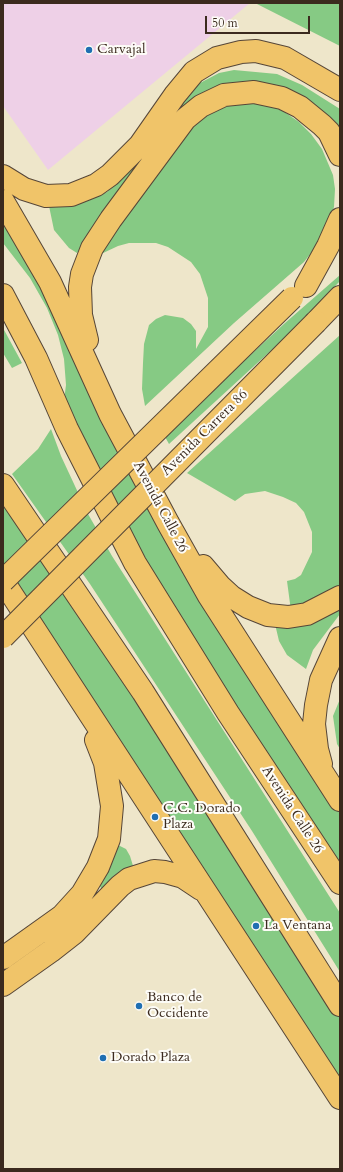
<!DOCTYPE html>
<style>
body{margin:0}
#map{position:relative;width:343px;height:1172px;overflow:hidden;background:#eee6ca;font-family:Cardo,serif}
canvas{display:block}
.frame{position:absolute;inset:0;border:4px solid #3b2a1e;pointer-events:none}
.scale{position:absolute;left:205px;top:16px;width:105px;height:18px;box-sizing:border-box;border:2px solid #3b2a1e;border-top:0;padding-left:5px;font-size:12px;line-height:14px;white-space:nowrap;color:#3b2a1e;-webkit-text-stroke:3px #fdfcf7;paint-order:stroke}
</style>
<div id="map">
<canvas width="343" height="1172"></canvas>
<div class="frame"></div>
<div class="scale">50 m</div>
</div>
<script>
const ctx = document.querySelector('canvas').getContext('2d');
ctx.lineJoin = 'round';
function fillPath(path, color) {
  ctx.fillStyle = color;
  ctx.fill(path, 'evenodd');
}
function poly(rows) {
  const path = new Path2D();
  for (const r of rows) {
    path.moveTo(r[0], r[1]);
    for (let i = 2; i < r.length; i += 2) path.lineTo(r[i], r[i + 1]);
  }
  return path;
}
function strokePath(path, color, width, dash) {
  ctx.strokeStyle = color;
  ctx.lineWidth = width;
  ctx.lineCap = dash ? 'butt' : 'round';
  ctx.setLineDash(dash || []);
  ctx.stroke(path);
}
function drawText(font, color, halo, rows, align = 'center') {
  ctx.font = font + ' Cardo,serif';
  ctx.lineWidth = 4;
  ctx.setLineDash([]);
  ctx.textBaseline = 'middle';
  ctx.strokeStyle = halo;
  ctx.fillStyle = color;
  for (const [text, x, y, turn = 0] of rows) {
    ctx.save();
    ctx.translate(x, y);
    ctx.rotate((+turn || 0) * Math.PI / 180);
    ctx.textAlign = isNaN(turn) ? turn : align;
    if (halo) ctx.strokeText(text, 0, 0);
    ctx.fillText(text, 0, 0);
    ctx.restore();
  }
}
fillPath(poly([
 [3,3,250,3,48,170,3,106]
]), '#eed0e7');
fillPath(poly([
 [255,3,340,3,340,46],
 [234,70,277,74,302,85,340,109,340,141,286,92,170,118,186,95,200,83,219,73],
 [249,102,266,104,283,111,299,122,311,134,322,149,333,175,335,189,334,207,327,229,315,248,304,262,234,323,145,406,142,389,143,363,144,344,149,325,156,319,165,315,183,318,191,324,196,331,196,349,208,327,208,298,200,274,191,262,168,247,156,243,129,243,118,246,101,254,185,128,199,117,232,103],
 [143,159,77,253,69,248,54,230,49,206,71,205,87,201,107,192],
 [3,211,257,683,340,814,340,871,126,531,64,400,66,385,64,359,58,335,47,308,30,278,3,243],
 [340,275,340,281,289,334,169,444,164,435,285,323],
 [3,328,22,363,12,368,3,353],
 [340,335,340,592,291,611,287,581,295,579,301,575,312,552,312,532,304,512,296,503,283,497,265,491,245,494,235,501,187,473],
 [51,429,61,456,88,514,112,556,340,913,340,972,252,831,90,584,12,474,38,449],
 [3,499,75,599,340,1015,340,1088,40,623,3,563],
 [340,608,340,614,313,650,306,669,287,655,279,641,275,624,317,619],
 [340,699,340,749,337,744,333,716],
 [116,844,126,849,130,856,134,869,103,891,99,885]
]), '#86ca84');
const primary = poly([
 [3,176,24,189,46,196,71,195,96,185,110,175,140,145,175,95,194,72,217,58,241,52,256,51,285,58,340,90],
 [3,201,50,282,110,414,168,523,209,596,340,800],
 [306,286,328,246,340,219],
 [3,295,36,358,67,429,135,563,228,713,340,883],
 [316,322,340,297],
 [87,340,81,315,80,287,82,274,92,248,111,219,185,119,201,106,224,95,254,92,282,98,300,107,322,125,329,132,340,155],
 [3,485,143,692,340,1005],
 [203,566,220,586,232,597,248,607,268,615,288,617,307,614,340,597],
 [3,581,340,1098],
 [321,764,317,749,314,724,316,705,321,680,340,638],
 [3,958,62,916,82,894,98,867,109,839,112,806,105,763,96,740],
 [3,985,51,951,74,933,120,886,129,879,154,871,165,872,183,877,201,889]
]);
strokePath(primary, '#564638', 24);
strokePath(primary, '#f0c469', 22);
const primaryBridge = poly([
 [3,581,292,298],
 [3,637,316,322]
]);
strokePath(primaryBridge, '#564638', 24, []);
strokePath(primaryBridge, '#f0c469', 22);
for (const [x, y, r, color] of [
 [89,50,4,"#1f6fb2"],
 [155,817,4,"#1f6fb2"],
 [256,926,4,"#1f6fb2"],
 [139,1006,4,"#1f6fb2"],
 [103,1058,4,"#1f6fb2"]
]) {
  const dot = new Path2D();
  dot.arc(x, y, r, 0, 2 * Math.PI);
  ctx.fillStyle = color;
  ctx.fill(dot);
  strokePath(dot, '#fdfcf7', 1.5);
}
drawText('14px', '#3b2a1e', '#fdfcf7', [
 ["Carvajal",97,50],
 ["C.C. Dorado",163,809],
 ["Plaza",163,825],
 ["La Ventana",264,926],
 ["Banco de",147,998],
 ["Occidente",147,1014],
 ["Dorado Plaza",111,1058]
], 'left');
drawText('14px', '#3b2a1e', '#fdfcf7', [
 ["Avenida Carrera 86",205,433,-45],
 ["Avenida Calle 26",160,507,62],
 ["Avenida Calle 26",292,810,57]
]);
</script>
